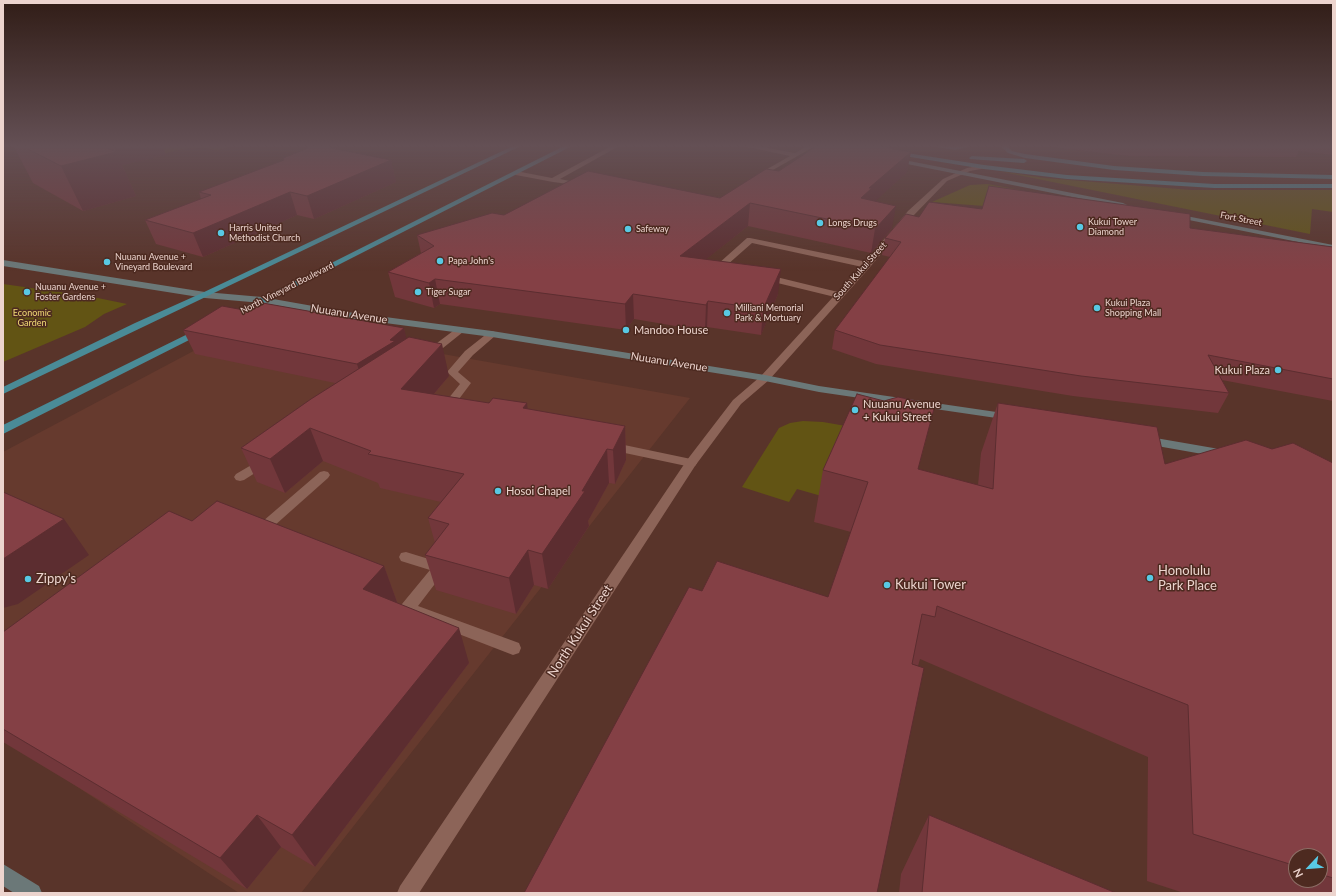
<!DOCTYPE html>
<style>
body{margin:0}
#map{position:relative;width:1336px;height:896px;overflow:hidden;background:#59342a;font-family:Lato,sans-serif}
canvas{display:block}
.frame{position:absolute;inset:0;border:4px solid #ecd4ce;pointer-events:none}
.north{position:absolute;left:1288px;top:848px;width:40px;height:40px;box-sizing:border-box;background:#4d2a20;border:1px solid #8d6e66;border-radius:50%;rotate:244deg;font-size:11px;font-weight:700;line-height:16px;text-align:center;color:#ecd4ce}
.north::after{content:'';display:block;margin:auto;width:14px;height:18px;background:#58c9e4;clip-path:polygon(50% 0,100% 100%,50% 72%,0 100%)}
</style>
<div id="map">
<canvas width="1336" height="896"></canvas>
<div class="frame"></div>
<div class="north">N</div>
</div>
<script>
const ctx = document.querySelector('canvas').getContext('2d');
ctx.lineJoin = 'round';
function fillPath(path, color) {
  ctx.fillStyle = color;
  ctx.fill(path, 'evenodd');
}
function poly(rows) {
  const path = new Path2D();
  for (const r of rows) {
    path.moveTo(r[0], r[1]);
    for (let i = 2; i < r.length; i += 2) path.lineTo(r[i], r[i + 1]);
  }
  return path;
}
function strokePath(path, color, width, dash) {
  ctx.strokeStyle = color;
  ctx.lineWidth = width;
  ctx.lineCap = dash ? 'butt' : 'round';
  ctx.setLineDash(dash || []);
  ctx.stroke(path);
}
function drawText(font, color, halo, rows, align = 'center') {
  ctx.font = font + ' Lato,sans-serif';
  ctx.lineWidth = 3;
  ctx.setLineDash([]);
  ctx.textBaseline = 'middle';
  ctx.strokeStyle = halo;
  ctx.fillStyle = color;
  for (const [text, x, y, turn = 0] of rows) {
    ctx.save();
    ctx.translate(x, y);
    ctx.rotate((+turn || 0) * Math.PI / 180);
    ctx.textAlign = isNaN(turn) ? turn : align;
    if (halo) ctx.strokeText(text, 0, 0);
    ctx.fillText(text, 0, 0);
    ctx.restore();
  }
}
fillPath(poly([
 [252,320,690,398,301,893,239,893,3,738,3,452]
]), '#663a2e');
fillPath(poly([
 [142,145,233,145,217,151,204,148,184,149,161,154],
 [998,171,1045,178,1191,190,1333,190,1333,212,1312,209,1310,234],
 [987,184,1015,189,1090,205,984,206,932,202,970,185],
 [3,284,88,296,127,304,104,314,85,327,3,362],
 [803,421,823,422,926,440,922,455,887,446,825,497,797,489,789,502,742,487,779,428,790,423]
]), '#625414');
fillPath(poly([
 [613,145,621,145,560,179,584,184,584,186,553,182,516,175,513,173,516,171,552,178,613,145],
 [738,145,752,145,795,153,809,145,817,145,757,179,755,178,755,176,790,156,738,145],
 [747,238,750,238,867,262,871,265,867,268,752,243,727,265,733,267,734,269,733,271,730,272,718,268,717,266,718,264,747,238],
 [764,274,842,293,843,295,839,298,761,279,760,277,761,275,764,274],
 [460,327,465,330,463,332,433,356,425,356,424,354,425,352,457,328,460,327],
 [492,331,495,332,497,334,495,336,473,355,458,372,471,383,450,411,442,411,440,409,460,384,447,372,465,351,489,332,492,331],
 [610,442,691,459,695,460,697,463,695,466,691,467,606,449,604,446,606,443,610,442],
 [265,457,269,458,271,461,269,464,244,480,240,481,236,480,234,477,236,474,265,457],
 [324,471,328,472,330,475,328,478,265,534,260,536,255,534,253,531,255,528,320,472,324,471],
 [406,552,445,564,447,568,418,606,519,643,521,648,519,653,513,655,402,612,399,608,402,604,430,570,401,561,399,557,401,553,406,552]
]), '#8c6458');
fillPath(poly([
 [984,165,986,166,986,168,970,171,947,181,914,215,870,267,769,380,741,404,695,466,419,893,397,893,400,886,687,460,733,400,761,376,864,263,908,211,943,179,967,168,984,165]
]), '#8c6458');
fillPath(poly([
 [894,158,1123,203,1127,205,1123,207,892,161,891,160,894,158],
 [1171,213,1333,245,1333,249,1174,217,1171,217,1171,213],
 [3,260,205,292,262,297,347,312,492,331,765,375,819,386,1010,414,1014,415,1016,417,1014,419,1010,420,819,392,765,381,492,337,347,318,262,303,205,298,3,266,3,260],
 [1144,436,1225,450,1229,451,1231,454,1229,457,1225,458,1140,443,1138,440,1140,437,1144,436],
 [3,864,39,886,42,893,14,893,3,886,3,864]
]), '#6b7878');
fillPath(poly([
 [515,145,523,145,3,394,3,387,135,323,202,293,515,145],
 [566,145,574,145,232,319,229,320,224,317,566,145],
 [925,145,955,146,975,145,955,150,925,145],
 [999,145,1006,145,1012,151,1025,154,1114,166,1203,172,1333,175,1333,179,1203,176,1114,170,1025,158,1008,153,999,145],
 [894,151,984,165,1067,175,1214,184,1333,184,1333,188,1214,188,1067,179,984,169,892,154,891,153,894,151],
 [972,156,1024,159,1027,161,1024,163,970,159,969,158,972,156],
 [202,327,207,330,205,332,3,434,3,425,202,327]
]), '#4a8b97');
fillPath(poly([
 [13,145,162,145,166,155,122,165,136,196,83,211,33,183],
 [1045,145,1333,145,1333,155,1299,151,1296,157,1129,156,1067,149],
 [391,160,396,182,314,219,297,215,203,257,156,244,145,220,201,199,199,192],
 [779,171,907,172,875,201,892,228,871,253,748,226,706,259,778,294,761,335,707,327,705,331,634,319,626,330,440,304,434,308,395,297,388,272,421,253,417,235,504,215,720,198],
 [982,209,1190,228,1333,247,1333,401,1222,380,1229,393,1218,413,1073,396,876,364,832,349,835,330,890,257,882,255,885,238,919,217],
 [244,310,404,328,406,339,449,376,434,394,489,403,527,403,527,409,625,426,626,460,615,484,609,483,588,521,589,526,548,589,534,585,516,614,436,590,425,555,435,543,428,518,441,502,380,488,378,483,323,461,285,493,257,482,241,448,335,383,195,354,183,330],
 [884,401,935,405,918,469,978,485,981,453,998,403,1165,464,1272,449,1333,463,1333,893,1184,893,1147,881,1148,757,920,659,918,666,702,591,828,597,851,532,814,522,823,470],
 [1296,856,1320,856,1320,880,1296,880],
 [384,566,397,602,396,602,469,663,315,867,281,847,247,889,3,742,3,632],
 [929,815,1116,893,899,893,901,874]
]), '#72373b');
fillPath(poly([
 [113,145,162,145,166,155,122,165],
 [116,152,136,196,83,211,61,166],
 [911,152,907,172,869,207,861,198,869,188],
 [391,160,396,182,314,219,307,196],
 [290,192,297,215,203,257,193,233],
 [750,203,748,226,680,280,680,256],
 [896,206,892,228,871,253,875,229],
 [781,269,778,294,761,335,763,309],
 [435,279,440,304,434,308,429,283],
 [633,294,634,319,626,330,625,304],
 [708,301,707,327,705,331,706,305],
 [404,328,410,353,365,390,357,364,390,340],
 [442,344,449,376,410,422,401,389],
 [527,403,531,437,523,408],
 [625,426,626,460,615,484,613,450],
 [310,428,323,461,285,493,270,459],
 [607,449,609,483,588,521,589,526,548,589,542,554,582,491],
 [64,519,89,555,18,604,3,608,3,559],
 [528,550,534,585,516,614,509,578],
 [384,566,397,602,376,624,363,589],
 [459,628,469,663,315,867,292,835],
 [257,815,281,847,247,889,220,858]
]), '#5c2d30');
const building = poly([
 [20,145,100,145,116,152,61,166,20,145],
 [316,145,391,160,307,196,290,192,193,233,145,220,211,195,199,192,284,160,283,158,316,145],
 [818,145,871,145,911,152,869,188,872,188,861,198,896,206,875,229,750,203,680,256,781,269,763,309,708,301,706,305,633,294,625,304,435,279,429,283,388,272,434,246,417,235,492,213,504,215,588,171,720,198,766,169,779,171,818,145],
 [989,186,1190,214,1190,228,1333,247,1333,379,1208,355,1229,393,1081,376,880,345,835,330,901,242,885,238,906,214,919,217,929,202,982,209,989,186],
 [257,302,404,328,390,340,395,341,357,364,183,330,222,306,244,310,257,302],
 [409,337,442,344,401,389,489,403,493,398,527,403,523,408,625,426,613,450,607,449,582,491,585,491,542,554,528,550,509,578,425,555,449,524,428,518,464,474,368,454,371,451,310,428,270,459,241,448,311,399,409,337],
 [857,394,884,401,898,397,935,405,918,469,993,489,998,403,1157,427,1165,464,1246,440,1272,449,1293,443,1333,463,1333,878,1320,874,1320,856,1296,856,1296,866,1193,834,1188,705,937,606,935,617,922,614,912,664,924,668,877,893,524,893,689,587,702,591,717,561,828,597,868,482,823,470,857,394],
 [3,492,64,519,3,559,3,492],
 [217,501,384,566,363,589,459,628,292,835,257,815,220,858,3,729,3,632,169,511,192,521,217,501],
 [929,815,1116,893,922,893,929,815]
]);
fillPath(building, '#844045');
strokePath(building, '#5c2d30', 1);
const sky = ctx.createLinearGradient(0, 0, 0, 271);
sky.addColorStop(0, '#311d17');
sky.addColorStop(0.54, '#645055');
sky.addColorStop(1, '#64505500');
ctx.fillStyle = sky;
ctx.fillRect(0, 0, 1336, 271);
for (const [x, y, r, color] of [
 [820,223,4,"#58c9e4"],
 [1080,227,4,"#58c9e4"],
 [628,229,4,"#58c9e4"],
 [221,233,4,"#58c9e4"],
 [440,261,4,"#58c9e4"],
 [107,262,4,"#58c9e4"],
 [27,292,4,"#58c9e4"],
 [418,292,4,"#58c9e4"],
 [1097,308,4,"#58c9e4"],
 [727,313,4,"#58c9e4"],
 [626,330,4,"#58c9e4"],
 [1278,370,4,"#58c9e4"],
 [855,410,4,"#58c9e4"],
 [498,491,4,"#58c9e4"],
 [1150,578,4,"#58c9e4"],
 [28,579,4,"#58c9e4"],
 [887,585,4,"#58c9e4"]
]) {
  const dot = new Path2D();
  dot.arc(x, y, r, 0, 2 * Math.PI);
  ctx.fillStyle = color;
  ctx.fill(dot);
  strokePath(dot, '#4d2a20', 1.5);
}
drawText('9px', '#ecd4ce', '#4d2a20', [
 ["Fort Street",1241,219,11],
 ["South Kukui Street",860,271,-48],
 ["North Vineyard Boulevard",287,288,-27]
]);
drawText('9px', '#ecd4ce', '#4d2a20', [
 ["Kukui Tower",1088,222],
 ["Diamond",1088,232],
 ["Longs Drugs",828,223],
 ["Harris United",229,228],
 ["Methodist Church",229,238],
 ["Safeway",636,229],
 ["Nuuanu Avenue +",115,257],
 ["Vineyard Boulevard",115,267],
 ["Papa John's",448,261],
 ["Nuuanu Avenue +",35,287],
 ["Foster Gardens",35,297],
 ["Tiger Sugar",426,292],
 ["Kukui Plaza",1105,303],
 ["Shopping Mall",1105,313],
 ["Milliani Memorial",735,308],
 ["Park & Mortuary",735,318]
], 'left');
drawText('9px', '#f2db76', '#4d2a20', [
 ["Economic",32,313],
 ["Garden",32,323]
]);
drawText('11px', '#ecd4ce', '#4d2a20', [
 ["Nuuanu Avenue",349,314,9],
 ["Nuuanu Avenue",669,362,9]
]);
drawText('11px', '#ecd4ce', '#4d2a20', [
 ["Mandoo House",634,330],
 ["Kukui Plaza",1270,370,"right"],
 ["Nuuanu Avenue",863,404],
 ["+ Kukui Street",863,417],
 ["Hosoi Chapel",506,491]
], 'left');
drawText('13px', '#ecd4ce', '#4d2a20', [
 ["Honolulu",1158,571],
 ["Park Place",1158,586],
 ["Zippy's",36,579],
 ["Kukui Tower",895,585]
], 'left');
drawText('13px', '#ecd4ce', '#4d2a20', [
 ["North Kukui Street",580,631,-57]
]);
</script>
